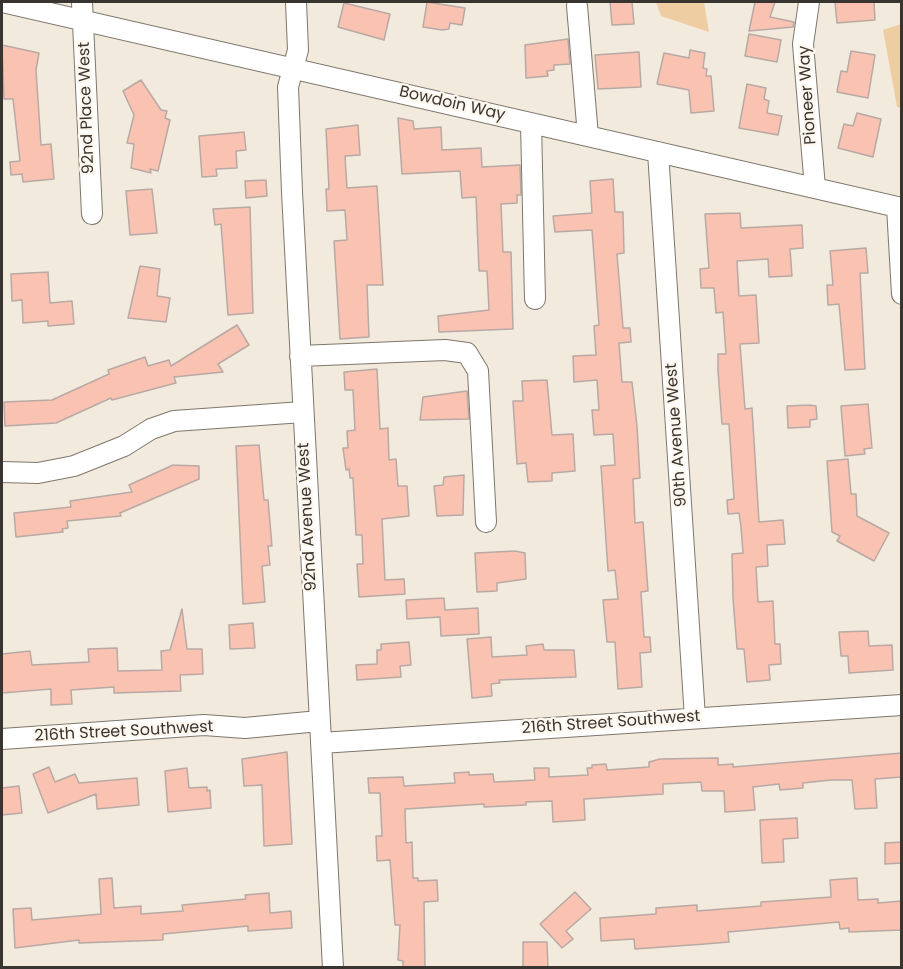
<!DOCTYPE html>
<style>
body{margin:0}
#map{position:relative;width:903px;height:969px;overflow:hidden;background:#f3eade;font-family:Poppins,sans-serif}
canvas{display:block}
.frame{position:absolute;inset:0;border:3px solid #383530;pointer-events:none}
</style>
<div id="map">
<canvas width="903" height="969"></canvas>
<div class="frame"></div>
</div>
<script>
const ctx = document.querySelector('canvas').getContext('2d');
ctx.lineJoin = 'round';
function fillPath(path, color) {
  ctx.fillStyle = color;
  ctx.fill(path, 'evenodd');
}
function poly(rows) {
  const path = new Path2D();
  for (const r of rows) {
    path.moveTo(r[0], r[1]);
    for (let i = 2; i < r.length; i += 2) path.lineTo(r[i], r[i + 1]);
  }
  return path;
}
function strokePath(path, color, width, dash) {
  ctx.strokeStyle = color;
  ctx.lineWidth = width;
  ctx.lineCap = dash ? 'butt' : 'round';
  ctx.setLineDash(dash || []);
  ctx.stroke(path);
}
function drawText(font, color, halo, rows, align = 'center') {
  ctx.font = font + ' Poppins,sans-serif';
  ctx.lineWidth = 4.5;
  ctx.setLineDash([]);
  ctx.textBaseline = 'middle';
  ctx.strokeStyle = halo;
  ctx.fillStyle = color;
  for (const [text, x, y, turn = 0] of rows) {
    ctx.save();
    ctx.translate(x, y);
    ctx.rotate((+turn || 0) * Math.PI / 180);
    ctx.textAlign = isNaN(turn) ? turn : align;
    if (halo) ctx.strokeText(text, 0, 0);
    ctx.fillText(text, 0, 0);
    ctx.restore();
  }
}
fillPath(poly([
 [656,2,704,2,709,32,661,16],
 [901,24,902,24,901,108,897,107,883,30]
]), '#efcda2');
const building = poly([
 [427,2,465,8,462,25,450,23,449,29,442,30,423,27,427,2],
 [610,2,632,2,634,24,612,25,610,2],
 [755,2,775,2,770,17,794,22,793,27,749,31,755,2],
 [835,2,874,2,875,20,837,23,835,2],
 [344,3,390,14,384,40,338,27,344,3],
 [749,34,781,40,777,62,745,56,749,34],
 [568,39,570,64,554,65,554,70,547,71,548,76,526,78,525,45,568,39],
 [2,45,39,53,36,70,41,145,51,144,54,179,23,182,22,174,11,175,10,162,20,161,13,99,4,99,2,45],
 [690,50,705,53,703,68,707,69,706,76,711,76,714,111,691,113,689,90,657,84,664,53,689,58,690,50],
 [851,51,875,55,868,98,837,92,841,71,847,72,851,51],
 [639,52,641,87,598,89,595,55,639,52],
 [141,80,161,110,167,111,165,118,170,120,158,171,150,169,151,173,131,168,134,144,127,143,134,115,123,91,141,80],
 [747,84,766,88,764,99,769,101,767,113,782,116,778,135,739,128,747,84],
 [857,113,881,119,873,157,838,148,844,124,853,126,857,113],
 [398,118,413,121,414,129,441,127,442,150,481,148,482,167,520,165,521,195,517,195,517,203,501,204,503,252,511,252,513,329,439,332,438,316,489,310,487,271,479,271,476,197,462,198,460,171,402,174,398,118],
 [358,125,360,155,345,156,347,188,377,186,383,285,367,285,369,337,340,339,334,241,347,240,345,210,327,211,326,189,329,189,326,129,358,125],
 [244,132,246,150,236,151,237,168,216,169,217,176,202,177,199,136,244,132],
 [613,179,615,212,623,212,624,253,617,254,623,328,630,328,631,342,619,343,622,382,632,382,637,426,640,478,633,479,635,523,643,522,648,591,641,592,644,637,650,637,651,652,640,653,642,687,618,689,615,642,607,642,603,600,618,599,615,570,608,571,601,466,615,465,613,434,594,435,592,410,599,410,597,380,574,382,573,356,596,355,594,326,599,325,592,230,555,232,553,216,592,213,590,181,613,179],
 [266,180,267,196,246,198,245,181,266,180],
 [152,189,157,233,130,235,126,191,152,189],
 [250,207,253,313,228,315,221,224,215,225,213,209,250,207],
 [740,213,741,228,802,225,803,248,790,249,792,276,769,277,768,259,737,261,739,296,756,295,759,343,740,344,745,409,752,408,759,522,783,520,785,544,767,545,768,566,756,567,758,602,773,601,775,644,780,644,781,664,769,665,770,680,747,682,744,649,737,649,733,598,732,554,743,553,741,527,739,513,728,514,727,500,734,499,729,424,722,424,718,371,718,354,726,354,723,312,716,313,714,288,701,288,700,269,709,268,705,214,740,213],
 [866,248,868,273,860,273,865,369,845,370,839,304,828,305,827,285,833,285,830,251,866,248],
 [140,266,160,269,157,296,170,298,166,322,128,318,140,266],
 [48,272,50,303,72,301,74,324,48,326,48,321,23,323,22,300,12,301,11,274,48,272],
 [237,325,249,345,218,364,223,372,174,377,176,383,112,400,111,398,56,423,5,426,4,402,52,400,109,374,108,370,145,357,148,366,169,360,171,366,237,325],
 [377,369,380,429,388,428,389,460,396,459,398,486,407,486,409,516,382,519,385,580,404,579,405,594,359,597,357,564,363,564,362,535,356,535,353,478,350,478,349,469,346,470,343,448,348,448,347,431,355,430,353,390,345,390,344,372,377,369],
 [547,380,552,435,573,434,575,471,552,473,552,481,528,482,526,463,517,464,513,401,523,401,522,381,547,380],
 [467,391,469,419,420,420,423,397,467,391],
 [868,404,872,448,864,449,865,454,845,456,841,406,868,404],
 [809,405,816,406,817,419,810,420,810,427,788,428,787,406,809,405],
 [259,445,264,500,268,500,272,546,268,546,270,565,262,566,265,602,243,604,236,446,259,445],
 [848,459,851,494,856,494,857,516,889,533,874,561,837,541,840,536,832,532,827,461,848,459],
 [173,465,199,466,199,479,120,513,121,516,67,521,68,528,62,529,63,532,16,537,14,513,71,507,70,501,132,492,129,485,173,465],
 [464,475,463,515,437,516,434,486,443,485,444,477,464,475],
 [515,551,525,553,526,579,497,583,497,591,477,592,475,553,515,551],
 [444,598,445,610,478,608,479,634,441,636,440,617,407,619,406,600,444,598],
 [182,609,187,649,202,649,203,674,180,675,181,691,114,693,114,687,71,690,72,704,51,705,51,689,2,693,2,654,30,651,32,665,89,662,88,649,117,648,118,671,162,670,161,651,170,650,182,609],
 [253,623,255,648,230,649,229,625,253,623],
 [868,631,869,646,892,645,893,670,849,673,848,656,841,656,839,632,868,631],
 [491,637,492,657,527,655,526,646,543,644,544,650,574,650,576,677,499,680,500,683,491,684,492,696,472,698,467,639,491,637],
 [409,642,411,665,400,666,401,677,357,680,356,665,377,664,377,650,381,650,381,644,409,642],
 [287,752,292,844,264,846,262,785,244,786,242,759,287,752],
 [902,753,902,777,875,779,877,808,855,809,852,780,831,780,803,783,803,788,780,790,779,784,753,787,755,810,725,812,724,791,702,791,701,782,663,784,663,794,584,799,585,820,553,822,552,801,526,802,526,805,484,807,484,804,405,809,406,843,412,842,413,878,418,878,418,881,437,880,438,901,424,902,425,968,403,968,403,961,398,960,400,925,395,925,390,860,377,861,376,836,382,836,380,793,369,793,368,778,403,777,404,786,455,783,454,773,469,772,469,775,493,774,494,782,516,781,535,780,534,768,549,768,549,777,588,775,587,768,592,768,592,765,606,764,607,770,649,767,649,762,660,759,718,758,718,765,733,764,733,767,902,753],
 [49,767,55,782,75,774,79,783,137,778,139,805,97,809,96,794,48,813,33,774,49,767],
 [187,768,189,788,207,787,207,791,210,790,211,808,168,812,165,771,187,768],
 [19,786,22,813,2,815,2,788,19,786],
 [797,818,798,838,783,839,784,862,762,863,760,820,797,818],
 [902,842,902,863,885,864,885,843,902,842],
 [112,878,114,908,141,906,141,914,183,911,182,905,246,899,245,895,269,893,270,913,291,911,292,928,248,931,248,926,163,934,163,940,79,943,79,940,15,948,13,909,31,908,32,920,101,914,99,879,112,878],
 [857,878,858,900,878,899,878,903,902,901,902,930,849,932,849,928,840,929,839,922,728,932,729,942,705,944,635,949,634,939,601,941,600,918,656,914,656,908,697,905,697,911,761,906,761,902,831,897,830,880,857,878],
 [575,892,591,909,566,931,573,939,562,948,540,924,575,892],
 [523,942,547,942,548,968,523,968,523,942]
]);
fillPath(building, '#f9c2b1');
strokePath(building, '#b8a9a5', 1.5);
const minor = poly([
 [2,2,902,208],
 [82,2,92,214],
 [296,2,298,50,288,87,292,192,333,968],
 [809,2,803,44,815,188],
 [577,6,588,136],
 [531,123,535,299],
 [658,152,695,718],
 [897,207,902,294],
 [300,356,445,350,467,353,478,371,486,522],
 [2,472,38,473,74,466,124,446,151,429,174,421,303,412],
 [2,739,204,725,245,728,319,721],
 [321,743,902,705]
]);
strokePath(minor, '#7e766b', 22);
strokePath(minor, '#fff', 20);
drawText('16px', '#383530', '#fef7ee', [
 ["Pioneer Way",808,95,-94],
 ["Bowdoin Way",452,104,13],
 ["92nd Place West",87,108,-92],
 ["90th Avenue West",677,435,-94],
 ["92nd Avenue West",308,517,-93],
 ["216th Street Southwest",611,723,-4],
 ["216th Street Southwest",124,732,-3]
]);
</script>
